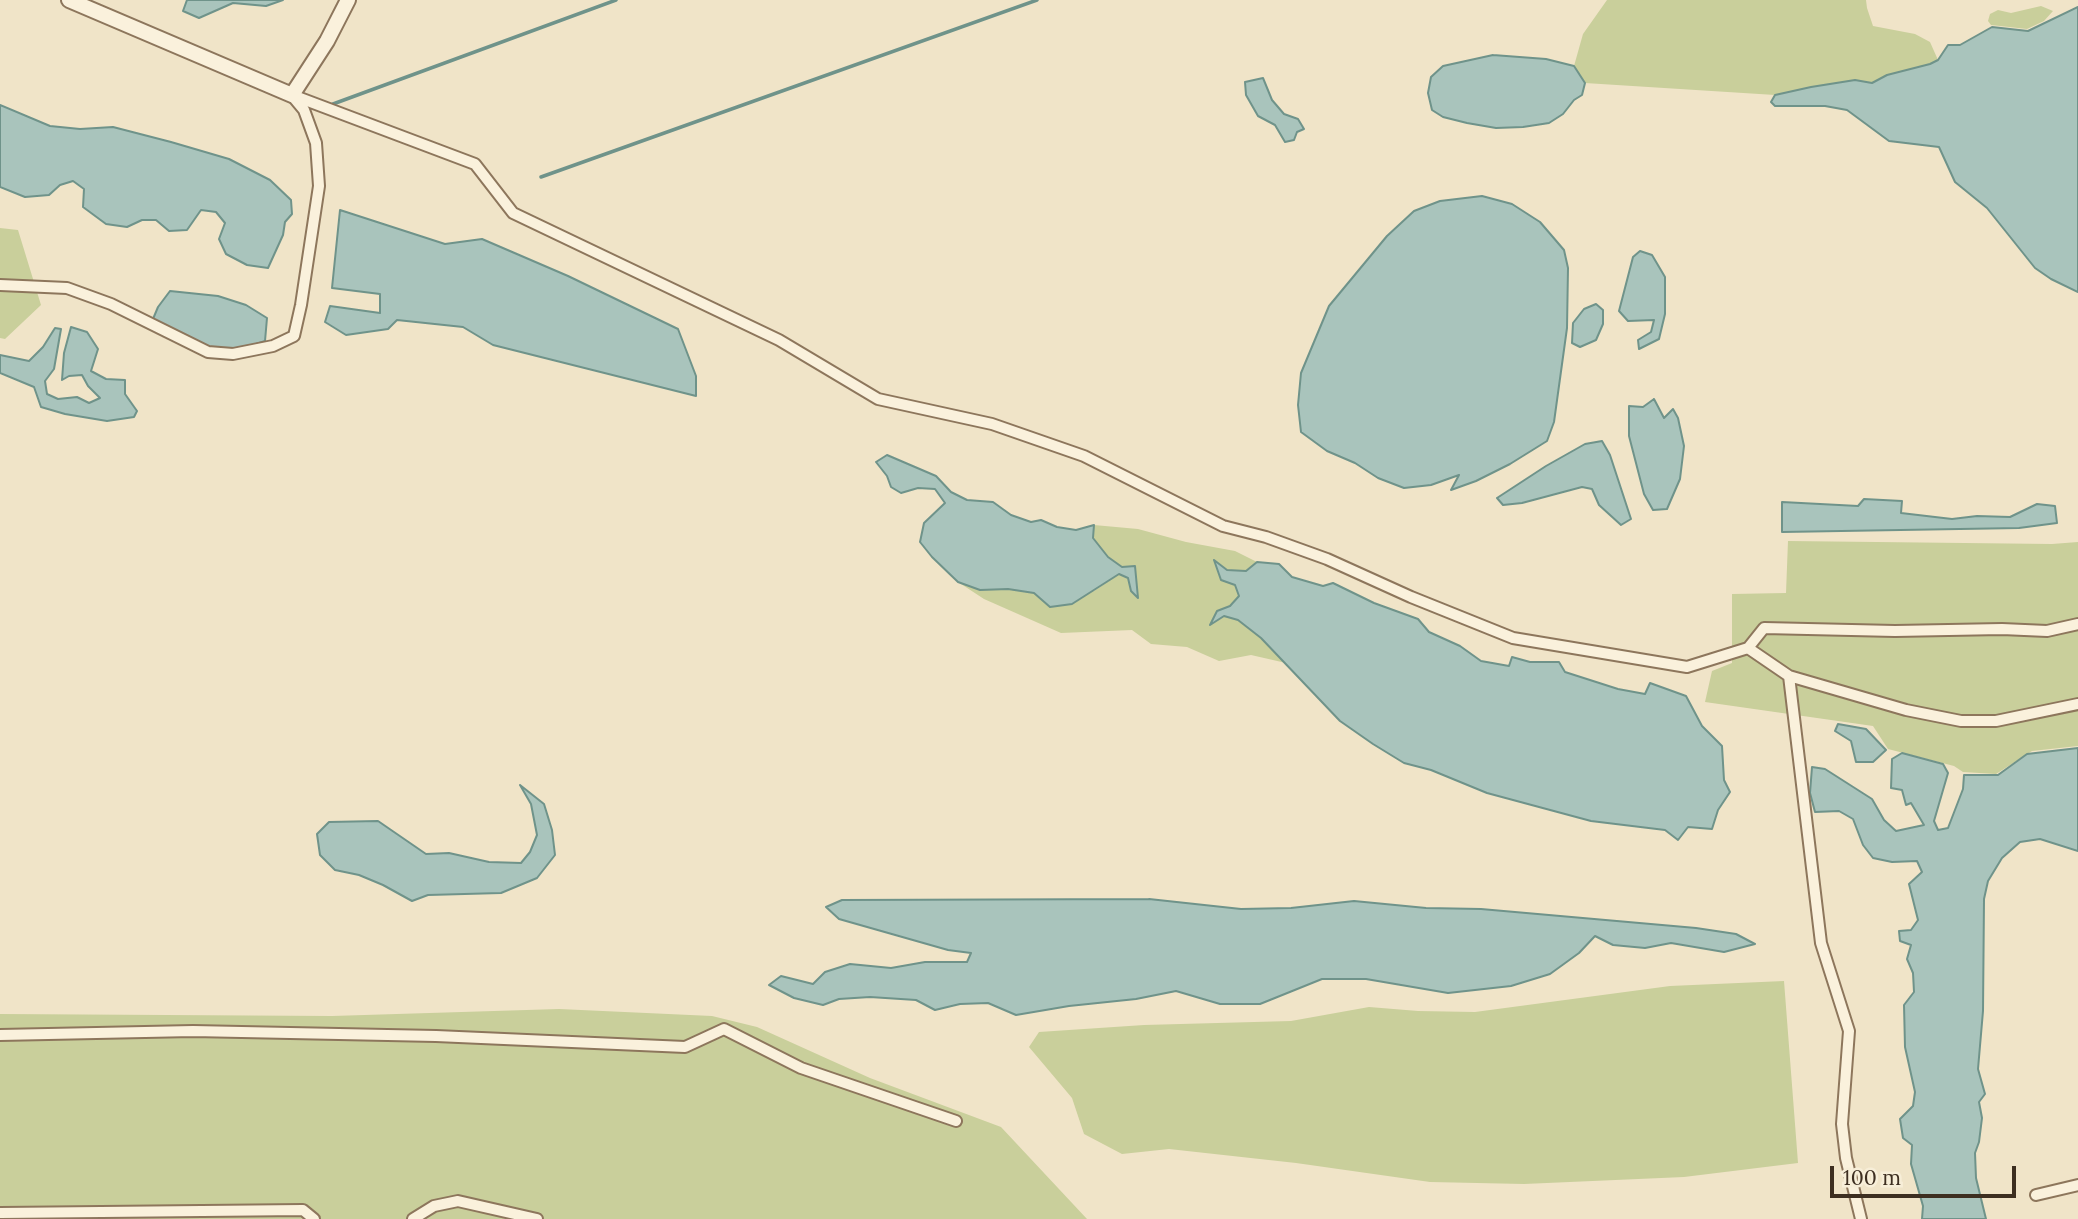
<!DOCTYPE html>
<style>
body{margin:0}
#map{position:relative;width:2078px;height:1219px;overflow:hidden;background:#f0e4c8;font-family:Lora,serif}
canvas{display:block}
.scale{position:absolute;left:1830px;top:1166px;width:186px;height:32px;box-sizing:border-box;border:4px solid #3d2e20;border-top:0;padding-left:9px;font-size:21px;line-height:24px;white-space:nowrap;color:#3d2e20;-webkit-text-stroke:5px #f7eed8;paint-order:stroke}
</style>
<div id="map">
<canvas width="2078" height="1219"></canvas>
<div class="scale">100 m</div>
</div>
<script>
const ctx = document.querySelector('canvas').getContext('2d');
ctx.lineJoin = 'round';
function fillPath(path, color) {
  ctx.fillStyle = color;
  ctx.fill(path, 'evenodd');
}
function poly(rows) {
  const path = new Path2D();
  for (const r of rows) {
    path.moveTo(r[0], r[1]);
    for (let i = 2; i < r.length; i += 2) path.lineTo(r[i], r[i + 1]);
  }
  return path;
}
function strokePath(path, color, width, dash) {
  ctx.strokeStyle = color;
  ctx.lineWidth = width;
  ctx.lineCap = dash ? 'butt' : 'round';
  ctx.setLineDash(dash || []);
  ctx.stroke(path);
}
fillPath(poly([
 [1607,0,1866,0,1867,8,1873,26,1915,34,1930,42,1938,60,1930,64,1887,75,1872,83,1855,81,1775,95,1585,83,1574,66,1583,34],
 [2041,6,2053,11,2044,21,2027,29,1991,25,1988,21,1990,14,1998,10,2011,13],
 [0,228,18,230,41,305,5,339,0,338],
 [1094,525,1138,529,1186,542,1235,551,1257,562,1246,571,1227,570,1215,561,1235,585,1239,596,1230,606,1217,611,1211,624,1224,616,1238,620,1261,638,1286,663,1251,655,1219,661,1187,647,1151,644,1132,630,1061,633,984,599,958,582,980,590,1008,589,1034,593,1094,591,1119,574,1128,578,1131,591,1135,567,1122,567,1108,557,1093,538],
 [1788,541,2052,544,2078,542,2078,746,2032,751,1996,774,1963,772,1954,766,1888,749,1873,726,1705,702,1712,671,1732,663,1732,594,1786,593],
 [1784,981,1798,1163,1684,1177,1524,1184,1430,1182,1296,1163,1169,1149,1122,1154,1084,1134,1072,1098,1029,1047,1039,1032,1144,1025,1291,1021,1369,1007,1418,1011,1475,1012,1670,986],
 [559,1009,712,1016,757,1027,870,1078,1001,1127,1087,1219,0,1219,0,1014,332,1016]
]), '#c9cf9b');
const water = poly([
 [187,0,283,0,266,6,233,3,199,18,183,11,187,0],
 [2078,7,2078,292,2051,279,2035,268,1987,208,1955,182,1939,147,1889,141,1847,110,1825,106,1775,106,1771,102,1775,95,1811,87,1855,80,1872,83,1887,75,1930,64,1938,60,1948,45,1960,45,1992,27,2028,31,2078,7],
 [1493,55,1546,59,1574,66,1585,83,1582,95,1574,100,1563,114,1549,123,1523,127,1496,128,1467,123,1443,117,1432,110,1428,93,1431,77,1443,66,1493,55],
 [1263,78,1272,100,1284,114,1298,119,1304,129,1297,132,1294,140,1285,142,1275,125,1258,116,1246,95,1245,82,1263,78],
 [0,105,50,126,80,129,113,127,171,142,229,159,270,180,291,200,292,214,285,222,283,235,268,268,247,265,226,254,219,239,225,223,216,212,201,210,187,230,169,231,156,220,142,220,127,227,106,224,83,207,84,189,73,181,60,185,49,195,25,197,0,187,0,105],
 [1482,196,1512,204,1540,222,1564,250,1568,268,1567,328,1554,422,1547,441,1510,464,1476,481,1451,490,1459,475,1431,485,1404,488,1378,478,1355,463,1327,451,1301,432,1298,405,1301,373,1329,306,1387,236,1414,211,1440,201,1482,196],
 [340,210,445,244,482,239,568,276,678,329,696,376,696,396,493,345,463,327,397,320,388,329,346,335,325,322,330,306,380,313,380,294,332,288,340,210],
 [1640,251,1652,255,1665,277,1665,314,1659,339,1639,349,1638,340,1651,332,1654,320,1628,321,1619,311,1633,257,1640,251],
 [170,291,218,296,246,305,267,318,265,341,244,348,213,349,180,334,153,319,158,307,170,291],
 [1596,304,1603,310,1603,324,1596,340,1580,347,1572,343,1573,323,1584,309,1596,304],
 [71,327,87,332,98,349,91,371,106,379,125,380,125,394,137,411,134,417,107,421,65,414,41,407,34,387,0,373,0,355,29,361,43,347,55,328,61,329,54,369,45,381,47,394,58,399,77,397,89,403,100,398,88,386,82,375,69,376,62,380,64,353,71,327],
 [1654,399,1664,418,1673,409,1678,418,1684,446,1680,479,1667,509,1653,510,1644,494,1629,436,1629,406,1643,407,1654,399],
 [1602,441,1610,455,1631,519,1621,525,1599,505,1592,489,1582,487,1522,503,1503,505,1497,498,1546,466,1585,444,1602,441],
 [887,455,936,476,951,492,967,500,993,502,1011,515,1031,522,1041,520,1057,527,1076,530,1094,525,1093,538,1108,557,1122,567,1135,566,1138,598,1131,591,1128,578,1119,574,1072,604,1050,607,1034,593,1008,589,980,590,958,582,932,557,920,542,924,523,945,503,935,489,918,488,901,493,891,487,887,476,876,462,887,455],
 [1864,499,1902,501,1901,513,1952,519,1977,516,2010,517,2037,504,2055,506,2057,523,2019,528,1782,532,1782,502,1858,506,1864,499],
 [1214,560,1227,570,1246,571,1257,562,1279,564,1292,577,1323,586,1333,583,1374,603,1418,619,1429,632,1460,646,1481,661,1509,666,1512,657,1530,662,1559,662,1565,672,1618,689,1645,694,1650,683,1686,696,1702,726,1722,746,1724,780,1730,792,1718,810,1712,829,1688,827,1678,840,1665,830,1591,821,1487,793,1431,770,1404,763,1373,744,1340,721,1261,638,1238,620,1224,616,1210,625,1217,611,1230,606,1239,596,1235,585,1221,580,1214,560],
 [1838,724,1866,729,1886,750,1873,762,1856,762,1851,741,1835,731,1838,724],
 [2078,748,2078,851,2040,839,2020,842,2002,858,1988,881,1984,899,1983,1011,1978,1069,1985,1094,1979,1102,1982,1118,1979,1142,1975,1153,1976,1178,1986,1219,1922,1219,1923,1206,1911,1164,1912,1145,1903,1138,1900,1119,1913,1106,1915,1092,1905,1047,1904,1005,1914,992,1913,973,1907,959,1911,945,1900,941,1899,931,1911,930,1918,920,1909,884,1922,872,1917,861,1892,862,1873,858,1863,845,1853,819,1839,811,1815,812,1810,793,1812,767,1825,769,1872,799,1884,820,1896,831,1924,825,1911,803,1906,805,1902,790,1891,788,1892,759,1902,753,1943,764,1948,773,1934,821,1938,830,1948,828,1963,789,1964,775,1998,775,2027,754,2078,748],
 [520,785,544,804,552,830,555,855,537,878,501,893,428,895,412,901,383,885,359,875,335,870,320,855,317,834,329,822,378,821,426,854,449,853,489,862,521,863,530,852,537,835,531,804,520,785],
 [1149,899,1241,909,1291,908,1354,901,1426,908,1481,909,1696,928,1736,934,1755,944,1724,952,1671,943,1645,948,1613,945,1595,936,1579,953,1550,974,1511,986,1448,993,1366,979,1322,979,1260,1004,1220,1004,1176,991,1136,999,1069,1006,1016,1015,988,1003,960,1004,935,1010,916,1000,870,997,839,999,823,1005,794,998,769,985,781,976,813,984,825,972,850,964,891,968,925,962,967,962,971,953,948,950,839,919,826,907,842,900,1149,899]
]);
fillPath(water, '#a9c4bc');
strokePath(water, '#6f938a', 2);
strokePath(poly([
 [333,104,616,0],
 [541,177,1037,0]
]), '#6f938a', 3.5);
const minor = poly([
 [292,95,475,164,513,213,779,340,878,399,992,424,1084,456,1223,526,1266,537,1327,559,1411,597,1513,638,1687,667,1748,648,1764,628,1895,631,2002,629,2047,631,2078,624],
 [0,285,67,288,111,304,208,352,233,354,273,346,294,336,301,305,319,186,316,143,304,110,294,98],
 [1748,648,1789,676,1821,943,1849,1031,1842,1124,1846,1158,1861,1219],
 [1789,676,1906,710,1961,721,1996,721,2078,704],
 [0,1035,193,1031,436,1036,685,1047,724,1029,801,1068,956,1121],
 [2036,1195,2078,1185],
 [0,1213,303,1210,314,1219],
 [413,1219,434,1206,458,1201,537,1219]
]);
const tertiary = poly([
 [69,0,292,95,327,41,348,0]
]);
strokePath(minor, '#8d765c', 14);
strokePath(tertiary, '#8d765c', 18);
strokePath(minor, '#faf1dc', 10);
strokePath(tertiary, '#faf1dc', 14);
</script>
